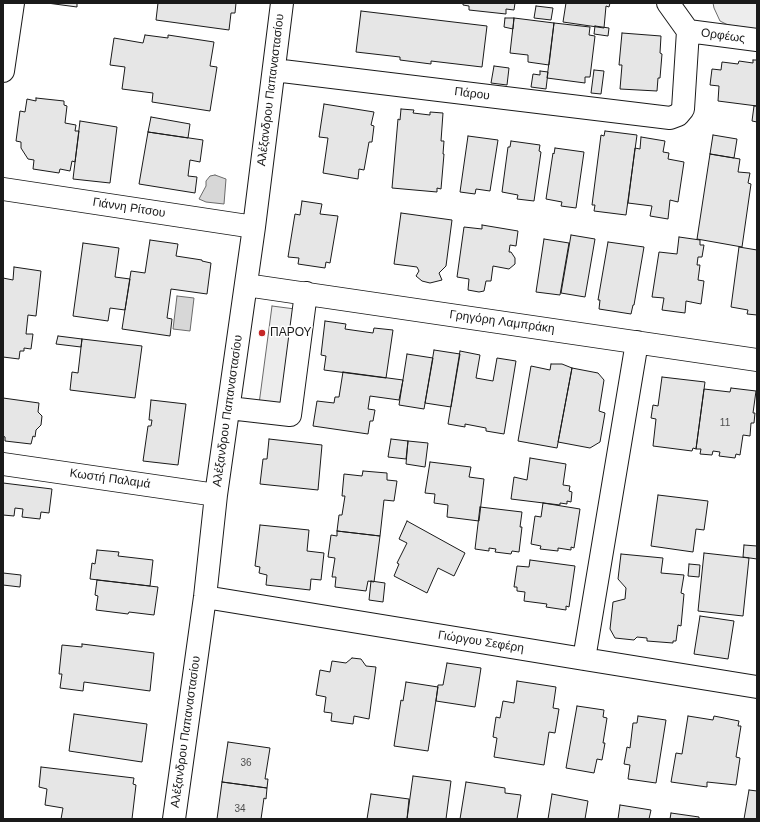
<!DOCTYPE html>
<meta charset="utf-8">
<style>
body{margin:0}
#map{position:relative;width:760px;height:822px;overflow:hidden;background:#fff;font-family:Arial,sans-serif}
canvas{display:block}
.frame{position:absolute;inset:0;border:4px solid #1a1a1a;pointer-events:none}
</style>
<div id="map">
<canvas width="760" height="822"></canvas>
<div class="frame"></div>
</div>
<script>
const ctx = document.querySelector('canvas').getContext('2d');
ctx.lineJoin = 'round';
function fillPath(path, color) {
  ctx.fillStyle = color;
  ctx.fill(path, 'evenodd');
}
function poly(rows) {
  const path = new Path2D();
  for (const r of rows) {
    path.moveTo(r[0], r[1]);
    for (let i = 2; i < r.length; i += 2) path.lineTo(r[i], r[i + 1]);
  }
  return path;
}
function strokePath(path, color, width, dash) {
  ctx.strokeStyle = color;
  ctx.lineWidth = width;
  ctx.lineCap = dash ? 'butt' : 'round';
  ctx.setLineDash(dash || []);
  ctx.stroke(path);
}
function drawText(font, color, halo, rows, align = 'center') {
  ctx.font = font + ' Arial,sans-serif';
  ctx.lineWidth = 3;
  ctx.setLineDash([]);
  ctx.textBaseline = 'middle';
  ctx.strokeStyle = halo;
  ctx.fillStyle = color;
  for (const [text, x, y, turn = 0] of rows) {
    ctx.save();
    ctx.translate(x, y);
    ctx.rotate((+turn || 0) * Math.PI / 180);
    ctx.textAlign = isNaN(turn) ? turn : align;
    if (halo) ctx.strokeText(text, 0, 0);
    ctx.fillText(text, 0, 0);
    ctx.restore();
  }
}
const built = poly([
 [713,3,757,3,757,29,728,25,720,21,714,8,713,3],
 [272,306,295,309,282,407,259,404,272,306]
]);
fillPath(built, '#ededed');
strokePath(built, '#6a6a6a', 1);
const water = poly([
 [215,175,226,179,224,204,206,202,199,199,206,186,206,181,210,176,215,175],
 [177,296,194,298,190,331,173,329,177,296]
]);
fillPath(water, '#d7d7d7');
strokePath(water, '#6a6a6a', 1);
const building = poly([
 [47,3,77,3,77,7,47,3],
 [158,3,236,3,235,13,231,13,229,30,156,20,158,3],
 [463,3,515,3,514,10,506,9,506,14,469,10,469,6,463,5,463,3],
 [566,3,610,3,609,7,606,6,604,28,563,22,566,3],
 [536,6,553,8,551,20,534,18,536,6],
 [361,11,487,26,482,67,431,61,431,64,400,60,400,57,356,52,361,11],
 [505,18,514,18,513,29,504,27,505,18],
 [514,18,554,23,549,65,528,62,528,55,510,53,514,18],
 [554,23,590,27,589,35,595,36,590,77,585,77,585,83,547,78,554,23],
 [595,26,609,28,608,36,594,34,595,26],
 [622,33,661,36,660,53,662,54,660,78,658,78,657,91,620,89,622,65,619,65,622,33],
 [145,35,168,38,168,35,214,42,210,66,217,67,210,111,152,102,153,93,122,89,125,67,110,65,114,38,143,43,145,35],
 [753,60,757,60,757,106,718,101,719,86,710,85,712,69,721,70,722,62,738,64,739,61,753,63,753,60],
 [494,66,509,68,507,85,491,83,494,66],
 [594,70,604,71,601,94,591,93,594,70],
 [540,71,548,72,546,89,531,87,533,74,540,75,540,71],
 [36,98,64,101,64,105,67,106,65,123,76,125,75,131,79,131,75,162,72,161,70,171,60,169,59,173,33,169,34,160,28,159,21,148,21,142,16,141,20,111,25,112,27,99,36,101,36,98],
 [324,104,374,112,371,125,374,126,372,142,369,142,364,170,359,169,358,179,323,173,328,138,319,137,324,104],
 [754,106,757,106,757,122,752,121,754,106],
 [401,109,414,110,413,113,430,115,430,112,443,113,441,141,444,141,443,154,444,154,441,189,437,188,437,192,392,188,398,119,400,120,401,109],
 [151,117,190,124,188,138,148,132,151,117],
 [80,121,117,127,110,183,73,179,80,121],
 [605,131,637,135,626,215,594,211,595,205,592,205,601,135,604,136,605,131],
 [148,132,203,140,200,162,190,160,188,176,197,177,195,193,139,184,148,132],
 [713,135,737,139,734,158,710,154,713,135],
 [468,136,498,140,490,191,476,189,475,194,460,192,468,136],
 [641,137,665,141,663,152,669,153,668,159,684,162,678,202,670,200,668,219,650,216,652,206,628,203,635,148,640,149,641,137],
 [511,141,540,145,539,151,541,152,534,201,517,199,518,195,502,192,508,147,510,147,511,141],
 [555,148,584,152,576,208,561,206,562,202,546,199,553,153,554,154,555,148],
 [710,154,740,159,738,172,750,173,748,183,751,184,742,247,697,239,710,154],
 [302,201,322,204,320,214,338,216,330,263,326,262,325,268,298,264,299,258,288,257,295,214,300,215,302,201],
 [401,213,452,220,446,266,439,273,442,280,430,283,422,281,416,276,419,271,417,267,394,264,401,213],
 [482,225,518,231,516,246,510,245,509,252,511,252,515,258,515,264,509,269,493,266,491,281,486,281,484,291,479,292,468,290,469,279,457,277,464,227,482,229,482,225],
 [571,235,595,239,585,297,561,293,571,235],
 [679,237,700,240,700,245,704,245,702,257,698,257,697,265,700,265,698,280,704,281,701,304,686,301,685,313,662,310,664,298,652,297,659,252,677,254,679,237],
 [544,239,569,243,560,295,536,292,544,239],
 [150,240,178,244,176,256,202,260,202,261,211,263,207,294,171,289,167,318,172,319,170,336,122,329,131,271,145,273,150,240],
 [608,242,644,247,634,305,633,305,631,314,599,309,600,300,598,300,608,242],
 [83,243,119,248,115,277,130,279,125,310,110,308,108,321,73,316,83,243],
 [739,247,757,250,757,315,747,314,748,310,731,307,739,247],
 [14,267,41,271,36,316,28,315,26,334,33,334,31,349,24,348,24,351,20,351,19,359,3,357,3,278,13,280,14,267],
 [325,321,346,324,345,329,373,333,374,328,393,330,386,378,324,370,326,356,321,355,325,321],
 [58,336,82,339,81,347,56,344,58,336],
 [82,339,142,346,135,398,70,390,72,372,78,373,82,339],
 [434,350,460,354,451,407,425,403,434,350],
 [460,351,480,355,476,378,493,381,497,358,516,361,504,434,486,431,486,428,465,424,465,427,448,424,460,351],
 [407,354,433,358,424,409,399,405,407,354],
 [551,364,562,364,572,368,557,448,518,441,531,366,550,370,551,364],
 [572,368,598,373,604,380,599,411,605,413,600,442,590,448,558,442,572,368],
 [343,372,403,380,399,400,370,396,368,409,375,410,373,421,370,421,368,434,313,426,317,401,334,403,335,397,339,397,343,372],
 [662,377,705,382,696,449,693,448,692,451,653,446,656,419,651,418,653,405,658,406,662,377],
 [731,388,756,391,753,413,755,413,754,423,751,423,750,436,743,435,740,455,736,454,735,458,719,456,720,452,713,451,712,455,700,454,701,449,696,449,704,389,730,392,731,388],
 [3,398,39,403,38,412,42,416,41,425,36,430,35,437,33,436,31,444,5,441,5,437,3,436,3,398],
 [151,400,186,404,178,465,143,461,148,426,151,426,152,420,149,420,151,400],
 [269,439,322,445,318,490,260,484,263,459,267,459,269,439],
 [391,439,408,441,406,459,388,457,391,439],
 [408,441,428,443,425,467,406,464,408,441],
 [530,458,566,464,563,485,570,486,569,491,572,492,571,502,567,501,567,504,560,503,560,505,511,499,514,477,527,480,530,458],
 [430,462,471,467,469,477,484,479,479,521,447,517,448,505,434,503,435,494,425,493,430,462],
 [363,471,387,473,387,480,397,481,394,501,384,500,380,536,337,531,339,515,342,515,345,496,342,496,344,474,362,476,363,471],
 [3,483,52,489,49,513,41,512,40,519,22,517,23,509,15,508,14,516,3,515,3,483],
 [658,495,708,501,704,530,696,529,693,552,651,546,658,495],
 [543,503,580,509,574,548,571,547,571,550,558,548,558,551,540,549,541,546,531,544,535,516,541,517,543,503],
 [480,507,522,512,520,527,522,527,519,552,512,551,511,554,495,552,496,549,489,548,489,551,475,549,480,507],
 [407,521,465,553,454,576,438,568,427,593,394,576,399,564,397,563,407,543,399,539,407,521],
 [260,525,309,530,307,551,324,553,321,580,311,579,310,590,266,585,267,575,259,573,260,567,255,566,260,525],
 [337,531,380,536,374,582,368,581,366,591,335,587,336,577,332,577,335,558,328,557,331,535,337,536,337,531],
 [744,545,757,546,757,559,743,557,744,545],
 [97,550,119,552,118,556,153,560,150,586,90,579,92,563,95,564,97,550],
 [704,553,749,558,743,616,698,611,704,553],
 [621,554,663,558,661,573,684,575,681,593,684,594,681,626,678,625,676,641,673,641,673,643,647,641,647,638,637,637,634,640,615,638,610,629,613,602,625,599,626,588,618,579,621,554],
 [530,560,575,566,569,607,566,606,566,610,546,607,547,604,524,601,525,592,517,591,517,587,514,587,517,566,529,567,530,560],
 [689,564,700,565,699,577,688,576,689,564],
 [3,573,21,575,20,587,3,585,3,573],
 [97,580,158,587,154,615,129,612,128,614,96,610,98,596,95,595,97,580],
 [371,581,385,583,383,602,369,600,371,581],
 [700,616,734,621,728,659,694,654,700,616],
 [82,644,154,653,150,691,84,682,83,691,60,688,62,674,59,674,62,645,82,647,82,644],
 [352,658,361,659,366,666,376,667,369,719,354,716,353,724,331,721,332,713,324,712,326,697,316,695,320,670,330,672,332,661,346,663,352,658],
 [447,663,481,668,475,707,436,701,438,685,443,685,447,663],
 [517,681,556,687,553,708,559,709,555,733,549,732,544,765,494,757,497,738,493,737,496,717,500,718,503,701,514,703,517,681],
 [406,682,438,687,428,751,394,746,401,700,403,701,406,682],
 [577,706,604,710,603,717,607,718,603,743,605,743,602,760,597,759,594,773,566,768,577,706],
 [74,714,147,724,142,762,69,751,74,714],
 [638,716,666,720,656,783,628,779,630,765,624,764,627,747,630,748,633,723,637,723,638,716],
 [688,716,713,720,714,716,739,721,738,726,741,726,736,757,740,758,736,785,707,782,707,787,671,782,676,753,682,754,688,716],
 [228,742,270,748,265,779,268,779,267,788,222,782,228,742],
 [41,767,134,778,133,784,136,785,132,819,61,819,63,808,45,805,47,789,39,787,41,767],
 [413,776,451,781,446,819,407,819,413,776],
 [222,782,267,788,266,799,264,798,261,819,217,819,222,782],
 [466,782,505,788,505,793,521,795,517,819,460,819,466,782],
 [749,790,757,791,757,819,744,819,749,790],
 [371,794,409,799,407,819,367,819,371,794],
 [552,794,588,801,585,819,548,819,552,794],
 [620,805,651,810,649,819,618,819,620,805],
 [671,813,699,817,699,819,670,819,671,813]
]);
fillPath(building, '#e6e6e6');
strokePath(building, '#1a1a1a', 1);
const minor = poly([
 [668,3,688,31],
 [688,31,757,40],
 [274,70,670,118,678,115,683,109,688,31],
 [3,71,13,3],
 [3,189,254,227],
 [246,285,757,360],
 [229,408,290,415,306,293],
 [3,464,216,495],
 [205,597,584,659,757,687],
 [584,659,637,342],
 [174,819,205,597,216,495,254,227,282,3]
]);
strokePath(minor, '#1a1a1a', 24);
strokePath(minor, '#fff', 22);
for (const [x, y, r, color] of [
 [262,333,4,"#c62828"]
]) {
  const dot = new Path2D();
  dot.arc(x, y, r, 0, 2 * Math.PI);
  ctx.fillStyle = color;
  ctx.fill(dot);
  strokePath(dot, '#fff', 1.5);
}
drawText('10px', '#4d4d4d', null, [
 ["11",725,423],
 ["36",246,763],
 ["34",240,809]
]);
drawText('12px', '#1a1a1a', '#fff', [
 ["Ορφέως",723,36,8],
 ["Αλέξανδρου Παπαναστασίου",271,90,-83],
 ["Πάρου",472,94,7],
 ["Γιάννη Ρίτσου",129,208,9],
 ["Γρηγόρη Λαμπράκη",502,322,8],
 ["Αλέξανδρου Παπαναστασίου",228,411,-82],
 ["Κωστή Παλαμά",110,479,8],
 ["Γιώργου Σεφέρη",481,642,9],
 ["Αλέξανδρου Παπαναστασίου",186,732,-82]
]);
drawText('12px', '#1a1a1a', '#fff', [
 ["ΠΑΡΟΥ",270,333]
], 'left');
</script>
